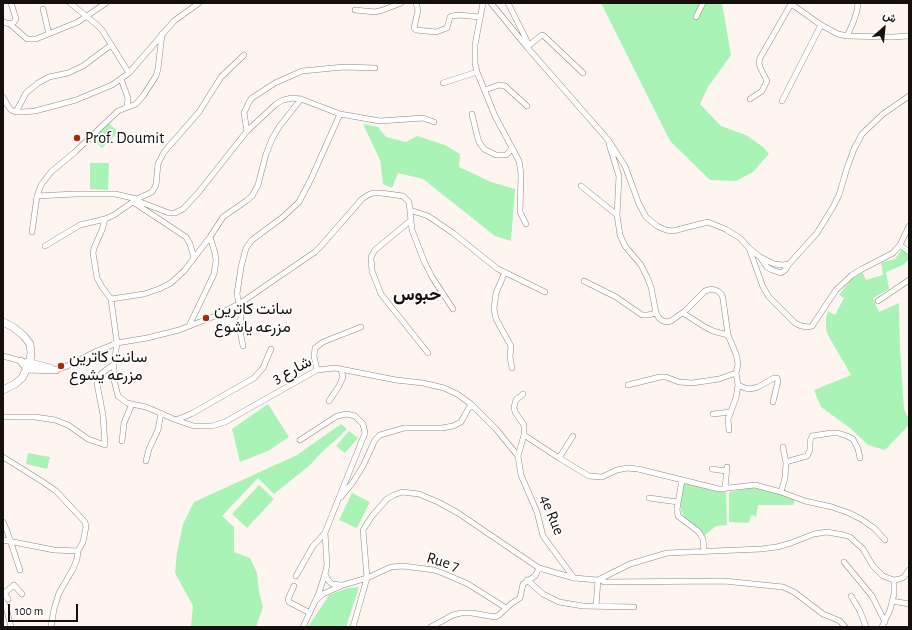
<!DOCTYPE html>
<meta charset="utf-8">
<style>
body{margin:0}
#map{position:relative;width:912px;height:630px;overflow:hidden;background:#fff5f0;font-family:"Alegreya Sans",Vazirmatn,sans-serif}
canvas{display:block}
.frame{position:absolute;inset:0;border:4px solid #150f0d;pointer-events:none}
.north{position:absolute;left:864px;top:8px;width:40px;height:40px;-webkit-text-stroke:3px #fff;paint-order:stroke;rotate:27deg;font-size:11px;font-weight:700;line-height:16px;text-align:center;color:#150f0d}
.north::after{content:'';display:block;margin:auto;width:14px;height:18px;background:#150f0d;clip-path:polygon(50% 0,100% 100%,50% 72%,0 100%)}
.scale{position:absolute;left:8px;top:604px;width:70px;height:18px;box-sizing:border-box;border:2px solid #150f0d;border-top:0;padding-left:5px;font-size:12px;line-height:14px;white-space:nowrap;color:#150f0d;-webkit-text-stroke:3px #fff;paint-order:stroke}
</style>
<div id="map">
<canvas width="912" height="630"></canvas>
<div class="frame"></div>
<div class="north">ش</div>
<div class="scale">100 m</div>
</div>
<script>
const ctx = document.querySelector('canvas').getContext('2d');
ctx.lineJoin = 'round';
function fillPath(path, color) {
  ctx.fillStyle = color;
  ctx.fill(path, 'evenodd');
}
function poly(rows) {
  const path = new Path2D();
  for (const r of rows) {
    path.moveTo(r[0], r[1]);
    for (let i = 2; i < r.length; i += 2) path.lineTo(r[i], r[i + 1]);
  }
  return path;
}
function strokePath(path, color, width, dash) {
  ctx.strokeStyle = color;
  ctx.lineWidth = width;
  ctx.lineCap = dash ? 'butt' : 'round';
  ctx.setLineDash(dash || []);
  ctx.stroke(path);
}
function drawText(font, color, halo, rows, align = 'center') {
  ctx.font = font + ' "Alegreya Sans",Vazirmatn,sans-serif';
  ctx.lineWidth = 3.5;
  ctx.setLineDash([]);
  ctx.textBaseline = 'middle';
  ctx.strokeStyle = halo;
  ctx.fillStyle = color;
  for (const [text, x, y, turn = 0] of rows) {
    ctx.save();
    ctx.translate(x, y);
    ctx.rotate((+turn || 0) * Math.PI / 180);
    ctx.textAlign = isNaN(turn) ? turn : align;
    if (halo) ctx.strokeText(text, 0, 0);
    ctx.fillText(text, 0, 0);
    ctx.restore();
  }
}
fillPath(poly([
 [601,3,722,3,731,55,708,87,700,104,721,126,746,135,763,147,769,154,753,172,736,181,710,180,670,141],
 [109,123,118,132,102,148,93,139],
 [363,124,378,127,386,137,406,142,417,136,445,145,460,154,459,167,491,182,515,189,511,241,495,236,423,179,398,173,392,188,383,184,380,160],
 [90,163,109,163,108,190,90,189],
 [902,249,909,255,909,259,903,265,886,272,889,289,873,298,879,312,899,303,900,347,904,409,909,420,909,425,885,450,868,445,850,428,821,407,814,390,851,375,829,337,826,329,826,319,828,311,835,315,844,298,839,295,850,281,862,271,866,280,883,275,881,263,895,259],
 [268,404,289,437,268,451,240,462,232,429],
 [341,424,347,429,339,437,323,451,310,465,274,494,258,478,222,516,234,527,234,552,250,558,257,573,259,591,263,607,256,627,191,627,193,606,175,573,177,552,183,524,194,502,297,455],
 [349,431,358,438,345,453,336,446],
 [28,453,50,457,47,469,26,464],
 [684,483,718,492,726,492,727,525,716,526,704,536,700,530,684,517,681,510,680,504],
 [259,485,274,499,247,528,232,514],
 [752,488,777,491,795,498,793,505,758,505,756,517,753,515,751,516,749,523,729,522,729,492],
 [352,493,370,502,357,528,339,520],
 [359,587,346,627,308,627,329,595,348,588]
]), '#a9f3b7');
const minor = poly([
 [70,3,96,24,102,30,129,73],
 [416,3,418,10,414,28,416,30,436,32,447,28,450,17,452,16,459,15,480,17],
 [483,3,475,45,475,63,477,72,495,116,519,161,521,174,520,212,526,224],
 [491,3,527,47,609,141,625,166,639,204,646,217,657,226,666,230,673,231,708,222,725,229,740,238,749,248,763,287,769,297,795,323,801,326,809,327,812,326,836,290,852,275,862,269,893,253,900,245,909,226],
 [508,3,529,45],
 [790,3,821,25,838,34,847,36,892,37,909,36],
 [43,9,49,34],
 [355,10,375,12,383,10,401,3],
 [696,17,703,3],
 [3,22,10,24,14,22,16,19,11,3],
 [10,24,27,39,36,39,78,22,106,3],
 [847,36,853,23,857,11,858,3],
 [527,47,542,35,544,36,583,73],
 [121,79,128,98,127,107],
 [443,83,477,72],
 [485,90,499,85,505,86,527,106],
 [3,97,8,106,11,110,16,112,22,112,35,111,76,100,112,85,129,73,174,21,199,3],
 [750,99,762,91,767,81,760,67,759,63,760,58,791,4],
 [782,101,821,25],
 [16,112,26,93,38,83,49,77,68,73,83,66,111,45],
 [340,114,380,121,423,118,434,122],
 [472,114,477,135,479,142,484,149,496,155,506,155,512,149],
 [247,131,244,113,249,102,252,98,275,83,302,71,344,67,375,68],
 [609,144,619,176,617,215,620,235,625,246,641,265,647,277,651,287,656,313,659,318,663,321,667,322,671,321,685,311,705,291,712,289,718,291,722,295,723,299,728,335,736,354,738,364,736,373,719,379,692,383,679,382,666,377,660,377,628,385],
 [581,186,617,215],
 [137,199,115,194,75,194,37,196,41,185,51,172,75,152,118,111,136,104,143,96,156,76,158,69,162,34],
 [135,200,169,213,175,213,183,209,198,193,247,131,276,104,283,100,292,98,301,99,340,114,311,179,299,202,283,217,252,240,246,248,241,267,237,294,241,313,240,331,243,346],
 [133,202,186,237,190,244,194,258],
 [410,210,428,216,453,233,484,258,498,269,545,292],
 [105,219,102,230,94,248,93,253,97,278,102,287,111,299,117,343,114,364,114,380,118,396,127,403,146,407,176,420,194,426,212,426,225,422,317,370,335,368,396,380,423,383,444,388,457,394,471,404,496,429,518,456],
 [410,221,375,250,371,257,372,271,381,294,428,353],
 [32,232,37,196],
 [900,245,909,252],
 [45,246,80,225,105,219,114,215,137,199,152,192,156,185,158,164,164,152,199,112,221,77,244,55],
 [749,248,760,257,774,264,783,265,789,264],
 [760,257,767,267,772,270,781,273,785,270,789,264,817,233,833,207,839,195,847,168,854,149,862,134,883,114,909,96],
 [505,272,496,293,494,309,496,319,511,346,510,357,512,368],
 [584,281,616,297,642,315,648,315,656,313],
 [111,299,144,294,159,289,171,283,184,271,210,237,223,217,246,201,252,196,258,185,266,154,272,139,279,127,301,99],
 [878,301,909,280],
 [683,313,705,327,713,331,728,335],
 [189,326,214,274,216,261,215,253,210,237],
 [3,356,21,361],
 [56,370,65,367,97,351,117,343,147,338,179,330,215,316,239,304,315,252,321,246,362,199,368,195,373,193,381,193,403,196,409,202,412,230,424,261,432,277,453,309],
 [317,370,314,356,315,348,323,342,361,327],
 [736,373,738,385,745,388,750,389,758,387,774,378,777,378,778,381,773,402],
 [523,394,516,400,514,407,515,412,524,425,524,435],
 [329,401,339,386,343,377,341,370],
 [713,414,731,412],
 [3,417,35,417,55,420,68,425,88,439,105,445,103,415,97,384,101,374,114,364],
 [176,420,191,414,254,378,263,368,271,349],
 [729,430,728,419,736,398,738,385],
 [300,440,337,416,347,414,355,416,363,424,365,433,328,525,325,533,327,565,325,574,319,593,303,627],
 [122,441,124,423,132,404],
 [783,447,786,463],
 [3,457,43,482,56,491,85,522,86,527,83,542,78,551,54,550,3,540],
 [559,458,573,436],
 [146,461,149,449,158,430,161,413],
 [712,469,726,471],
 [682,480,677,509,678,516,699,532,703,539,704,551],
 [725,488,727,467],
 [781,492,785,478,786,463,789,461,807,456,810,450,810,441,812,436,831,433,838,433,847,436,853,439,858,449,860,458],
 [341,497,353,482,363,466,375,440,380,435,404,428,442,428,453,426,461,422,471,404],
 [649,498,678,502],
 [3,522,7,531,20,570],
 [844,562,872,596,885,622],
 [325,574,328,580,332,584,341,585],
 [296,576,313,546,325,533],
 [574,578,543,536,537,512,521,475,518,456,524,435,559,458,589,476,602,477,617,470,627,468,638,469,719,489,755,485,781,492,805,501,832,507,849,513,861,519,874,528,885,540],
 [600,579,604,582,724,581,783,587,794,592,823,614,840,621,845,627],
 [527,580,543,594,559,602,583,606,634,607],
 [294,586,288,599,289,602,310,613],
 [4,593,8,599],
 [3,594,14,585,22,594],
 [851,596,860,611,866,627],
 [316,600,323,594,343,585,367,578,391,567,403,566,434,570,445,574,468,584,506,608],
 [3,601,6,607,11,627],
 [892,601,909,604],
 [596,606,598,580],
 [51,627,54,609,59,593,73,569,77,559,78,551],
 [353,627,367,578,363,530,372,516,387,499,394,495,402,492,419,494,438,502,458,513,539,568,574,578,598,580,630,564,667,553,761,549,777,547,791,543,814,534,827,532,844,535,850,537,863,549,873,566,883,576,894,580,900,579,904,577,909,570],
 [431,627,453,615,461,613,472,613,495,617,499,615,512,603,520,598,523,584,535,576,539,568],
 [882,627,890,610,894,594,894,580]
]);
const highway = poly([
 [3,322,13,327,24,336,30,344,31,352,30,362,22,378,15,384,3,390],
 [21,361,27,369,56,370],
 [27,362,50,368]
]);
strokePath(minor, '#94857e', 6);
strokePath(highway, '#94857e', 8);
strokePath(minor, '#fff', 5);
strokePath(highway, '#fff', 7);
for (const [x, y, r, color] of [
 [77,138,4,"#b3260d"],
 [206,318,4,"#b3260d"],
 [61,366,4,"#b3260d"]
]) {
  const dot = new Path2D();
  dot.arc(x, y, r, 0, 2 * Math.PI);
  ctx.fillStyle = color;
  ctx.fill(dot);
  strokePath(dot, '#fff', 1.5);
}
drawText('16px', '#150f0d', '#fff', [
 ["Prof. Doumit",85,138],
 ["سانت كاترين",214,309],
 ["مزرعه ياشوع",214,327],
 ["سانت كاترين",69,357],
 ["مزرعه يشوع",69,375]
], 'left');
drawText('16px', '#150f0d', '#fff', [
 ["شارع 3",292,370,-27],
 ["4e Rue",552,515,68],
 ["Rue 7",443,562,17]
]);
drawText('bold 18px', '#150f0d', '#fff', [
 ["حبوس",417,295]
]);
</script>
